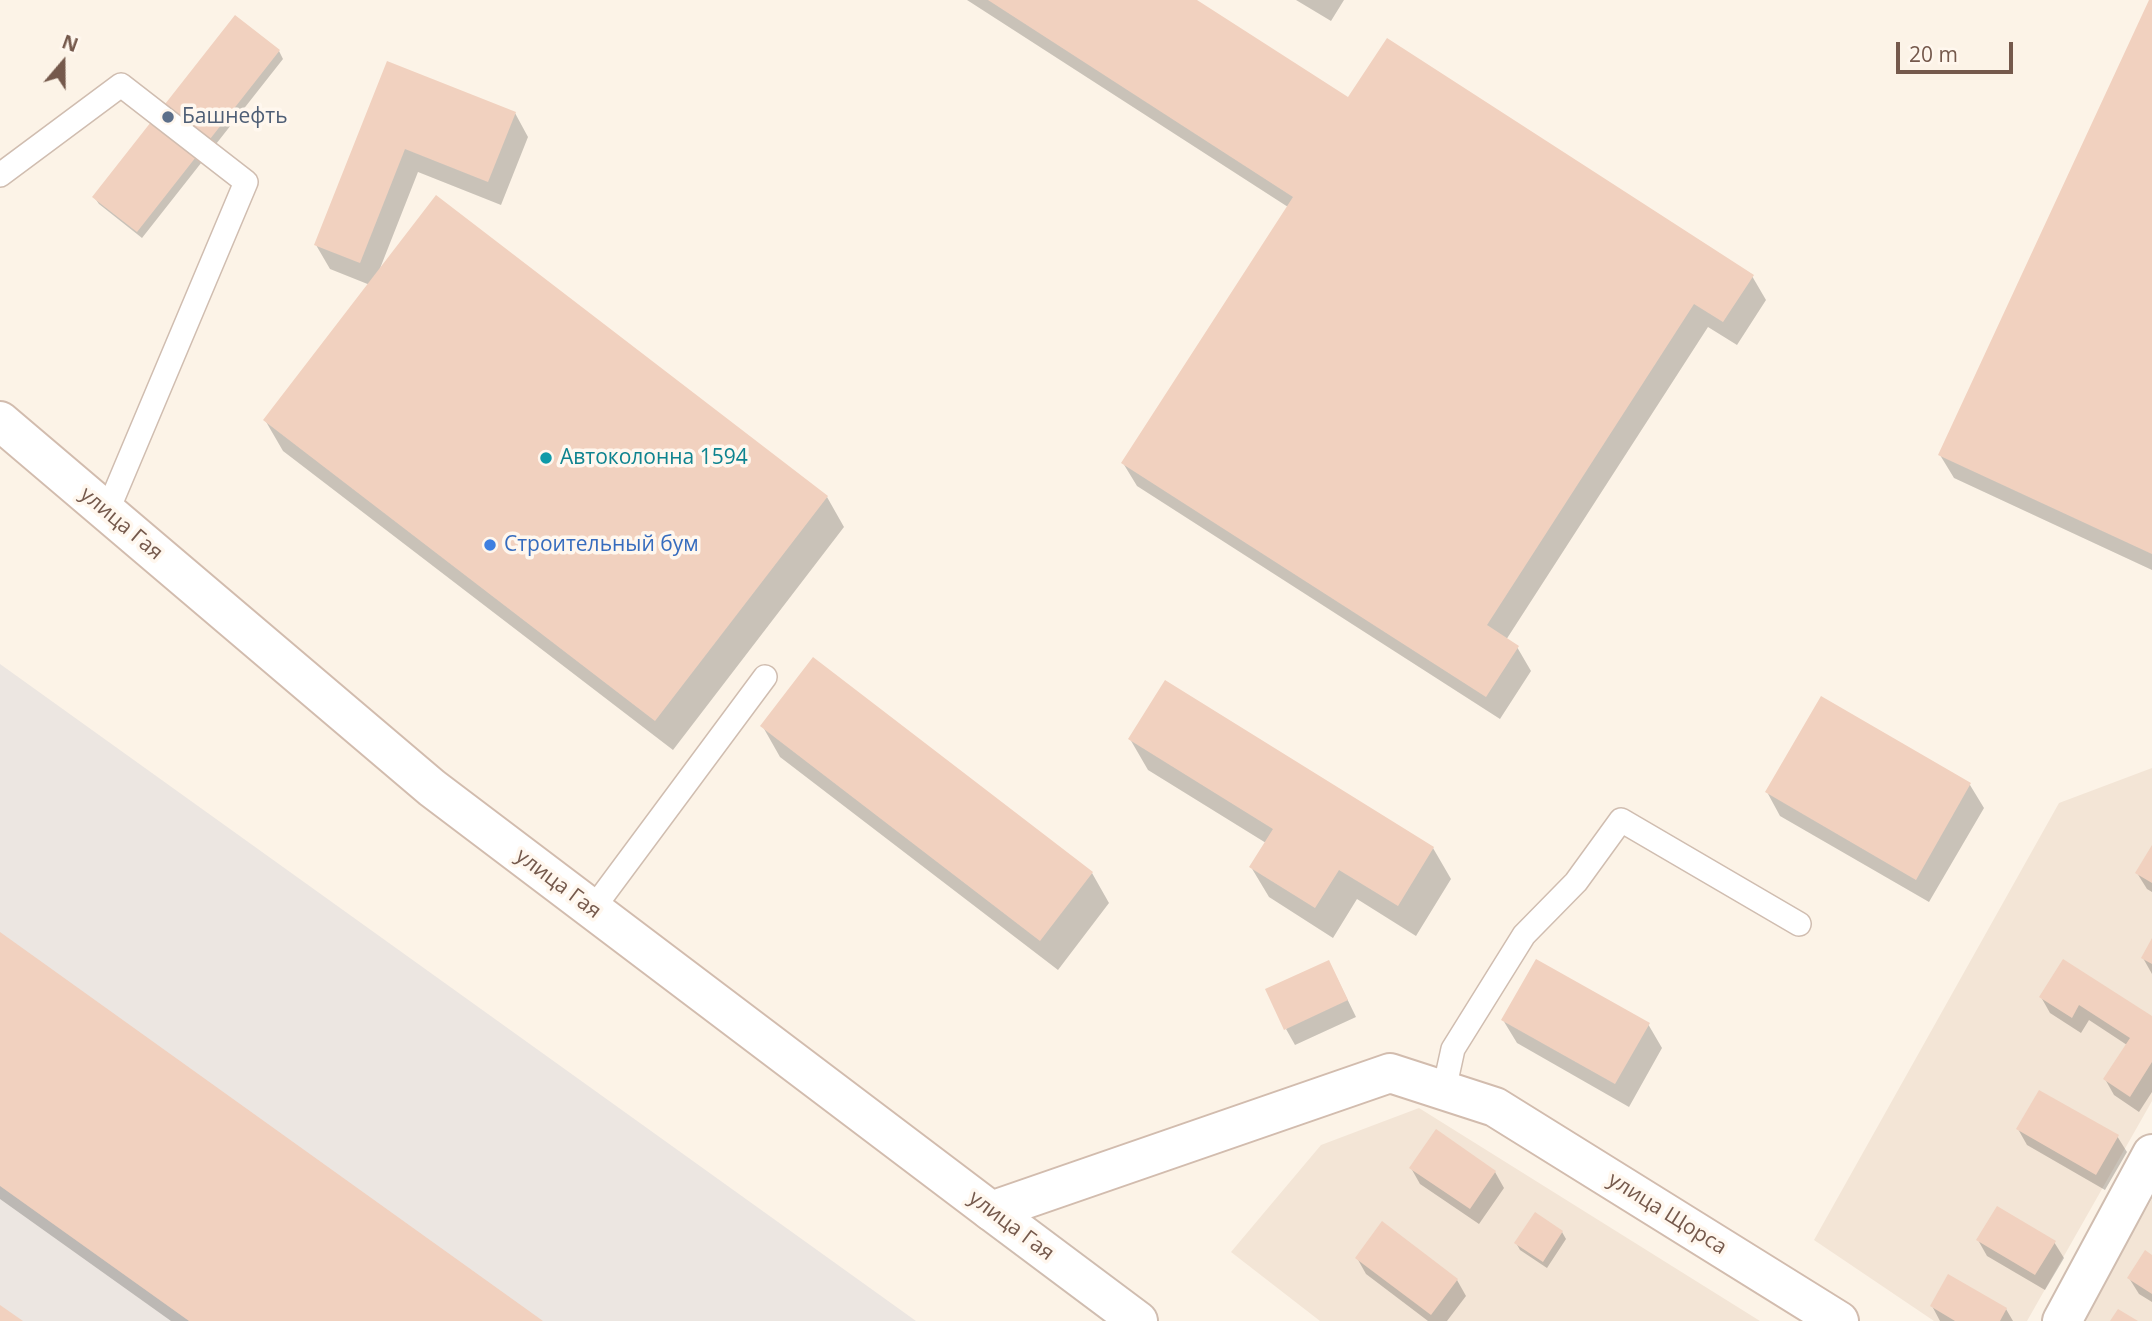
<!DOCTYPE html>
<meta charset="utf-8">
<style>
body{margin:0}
#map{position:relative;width:2152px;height:1321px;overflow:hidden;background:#fcf3e7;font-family:"Open Sans",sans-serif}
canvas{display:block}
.north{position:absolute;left:28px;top:28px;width:70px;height:70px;-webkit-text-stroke:5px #fff7ee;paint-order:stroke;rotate:20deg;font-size:19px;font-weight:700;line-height:28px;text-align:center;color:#75594c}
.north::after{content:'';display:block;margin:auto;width:24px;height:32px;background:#75594c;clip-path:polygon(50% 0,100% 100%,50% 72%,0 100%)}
.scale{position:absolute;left:1896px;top:42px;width:117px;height:32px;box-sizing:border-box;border:4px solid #75594c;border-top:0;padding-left:9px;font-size:21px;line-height:24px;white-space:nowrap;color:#75594c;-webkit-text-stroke:5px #fff7ee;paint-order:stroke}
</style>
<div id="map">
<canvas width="2152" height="1321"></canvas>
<div class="north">N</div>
<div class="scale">20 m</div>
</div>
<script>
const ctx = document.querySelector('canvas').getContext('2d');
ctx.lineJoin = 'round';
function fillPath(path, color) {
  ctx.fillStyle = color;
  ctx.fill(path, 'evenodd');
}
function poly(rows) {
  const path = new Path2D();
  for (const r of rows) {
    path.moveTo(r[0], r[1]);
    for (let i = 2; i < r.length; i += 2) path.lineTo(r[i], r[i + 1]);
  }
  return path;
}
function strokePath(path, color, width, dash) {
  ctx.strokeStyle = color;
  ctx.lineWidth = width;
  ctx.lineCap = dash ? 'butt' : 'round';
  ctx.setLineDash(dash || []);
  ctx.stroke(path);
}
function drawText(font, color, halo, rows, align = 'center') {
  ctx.font = font + ' "Open Sans",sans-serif';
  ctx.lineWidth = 7;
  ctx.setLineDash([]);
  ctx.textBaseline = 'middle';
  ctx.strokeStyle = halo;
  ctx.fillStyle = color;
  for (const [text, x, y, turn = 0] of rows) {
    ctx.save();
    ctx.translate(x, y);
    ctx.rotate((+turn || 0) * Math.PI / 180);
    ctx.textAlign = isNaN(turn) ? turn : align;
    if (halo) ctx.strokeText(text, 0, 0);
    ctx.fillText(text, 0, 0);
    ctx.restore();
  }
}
fillPath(poly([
 [2152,768,2152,1101,2027,1321,1934,1321,1814,1240,2059,803],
 [1419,1108,1760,1321,1320,1321,1231,1252,1321,1145],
 [2152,1199,2152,1321,2082,1321]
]), '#f3e5d6');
fillPath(poly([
 [0,664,916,1321,0,1321]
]), '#ece6e1');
fillPath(poly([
 [967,0,1194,0,1349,100,1752,276,1766,300,1737,345,1708,327,1506,640,1517,647,1531,671,1500,719,1137,486,1123,463,1288,207],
 [1296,0,1344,0,1331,21],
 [2151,0,2152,0,2152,570,1954,478,1940,455],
 [235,17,279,51,283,59,142,238,99,204,94,197],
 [388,63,515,113,528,137,501,205,418,172,379,271,827,497,844,527,673,750,283,451,265,420,370,285,330,269,316,245],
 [1821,698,1970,785,1984,808,1929,902,1780,816,1767,792],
 [763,727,1092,873,1109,903,1058,970,780,757],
 [1130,739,1433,848,1451,879,1416,936,1357,899,1333,938,1269,897,1251,867,1266,843,1148,770],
 [2152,848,2152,892,2147,889,2137,873],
 [0,934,540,1321,171,1321,0,1199],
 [2152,942,2152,974,2143,958],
 [1337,978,1356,1017,1295,1045,1286,1029],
 [2041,997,2152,1018,2152,1092,2139,1112,2114,1095,2105,1079,2127,1045,2089,1020,2081,1033,2050,1013],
 [1503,1020,1648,1024,1662,1048,1629,1107,1517,1043],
 [2018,1129,2117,1136,2127,1152,2105,1190,2027,1145],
 [1411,1168,1495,1172,1504,1188,1479,1224,1420,1184],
 [1562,1232,1566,1239,1547,1268,1520,1250,1516,1243],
 [1978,1240,2054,1242,2064,1258,2045,1290,1987,1256],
 [2152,1257,2152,1302,2139,1294,2129,1278],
 [1357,1258,1457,1280,1466,1296,1447,1321,1428,1321,1366,1274],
 [1932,1306,2006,1309,2013,1321,1940,1321]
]), '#0003');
fillPath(poly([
 [988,0,1197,0,1348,97,1387,38,1754,275,1723,322,1694,304,1487,625,1519,646,1486,697,1121,463,1293,197],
 [2149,0,2152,0,2152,554,1938,455],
 [235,15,280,50,137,232,92,197],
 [387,61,516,112,488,182,405,149,360,263,314,245],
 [436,195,828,496,655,721,263,420],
 [813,657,1093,872,1040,941,760,726],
 [1165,680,1434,847,1398,906,1339,870,1315,908,1249,867,1273,829,1128,739],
 [1821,696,1971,783,1916,880,1765,792],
 [2152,845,2152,883,2135,873],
 [0,932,543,1321,189,1321,0,1186],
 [2152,938,2152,964,2141,958],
 [1536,959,1650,1023,1615,1084,1501,1020],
 [2063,959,2152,1016,2152,1062,2130,1097,2103,1079,2130,1038,2079,1005,2072,1018,2039,997],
 [1329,960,1348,1000,1284,1030,1265,989],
 [2039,1090,2119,1135,2096,1175,2016,1129],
 [1436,1129,1496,1171,1470,1209,1409,1168],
 [1997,1206,2056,1241,2035,1275,1976,1240],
 [1535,1212,1563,1231,1543,1262,1514,1243],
 [1382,1221,1458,1279,1431,1315,1355,1258],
 [2145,1250,2152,1255,2152,1294,2127,1278],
 [1948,1274,2007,1308,2000,1321,1955,1321,1930,1306],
 [0,1305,23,1321,0,1321],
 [2118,1309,2138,1321,2110,1321]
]), '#f1d1bf');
const service = poly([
 [0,175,121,85,246,182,107,512],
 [592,910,765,677],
 [1444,1090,1453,1049,1524,935,1576,882,1621,820,1799,924]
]);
const minor = poly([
 [2062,1321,2152,1154]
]);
const tertiary = poly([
 [991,1211,1138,1321]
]);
const secondary = poly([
 [0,421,432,788,991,1211,1390,1073,1495,1107,1839,1321]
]);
strokePath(service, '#d0bdb0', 26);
strokePath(minor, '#d0bdb0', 42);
strokePath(tertiary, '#d0bdb0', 42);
strokePath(secondary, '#d2bcae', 42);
strokePath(service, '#fff', 23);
strokePath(minor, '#fff', 38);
strokePath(tertiary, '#fff', 38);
strokePath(secondary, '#fff', 38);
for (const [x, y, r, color] of [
 [168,117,7,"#5c6f8a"],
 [546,458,7,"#0f9aa8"],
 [490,545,7,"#3f7fe0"]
]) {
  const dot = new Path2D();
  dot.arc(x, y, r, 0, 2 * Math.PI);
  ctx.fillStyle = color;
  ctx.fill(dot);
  strokePath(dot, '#fff7ee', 2.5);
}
drawText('21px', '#4e5e75', '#fff7ee', [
 ["Башнефть",182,117]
], 'left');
drawText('21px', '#0d838f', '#fff7ee', [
 ["Автоколонна 1594",560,458]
], 'left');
drawText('21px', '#75594c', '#fff7ee', [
 ["улица Гая",121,524,40],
 ["улица Гая",558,884,37],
 ["улица Щорса",1667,1214,32],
 ["улица Гая",1011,1226,37]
]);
drawText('21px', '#366cbe', '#fff7ee', [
 ["Строительный бум",504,545]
], 'left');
</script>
